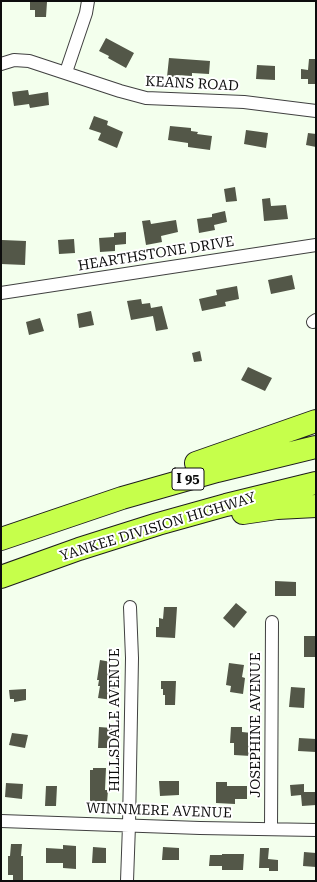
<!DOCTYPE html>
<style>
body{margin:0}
#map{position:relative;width:317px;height:882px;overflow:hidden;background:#f3ffed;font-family:"Roboto Serif",serif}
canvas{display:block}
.frame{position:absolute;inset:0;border:2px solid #0d0d0d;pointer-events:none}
</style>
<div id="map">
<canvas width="317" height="882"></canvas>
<div class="frame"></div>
</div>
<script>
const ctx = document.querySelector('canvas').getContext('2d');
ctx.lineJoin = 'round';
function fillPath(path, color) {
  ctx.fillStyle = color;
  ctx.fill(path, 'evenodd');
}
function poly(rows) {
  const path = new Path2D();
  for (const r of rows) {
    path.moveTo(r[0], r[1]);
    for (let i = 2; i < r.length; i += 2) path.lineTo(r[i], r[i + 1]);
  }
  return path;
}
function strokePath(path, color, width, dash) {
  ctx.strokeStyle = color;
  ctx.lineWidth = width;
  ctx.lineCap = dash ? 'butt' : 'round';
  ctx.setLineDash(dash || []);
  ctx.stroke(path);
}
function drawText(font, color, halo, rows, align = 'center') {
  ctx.font = font + ' "Roboto Serif",serif';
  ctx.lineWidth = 4;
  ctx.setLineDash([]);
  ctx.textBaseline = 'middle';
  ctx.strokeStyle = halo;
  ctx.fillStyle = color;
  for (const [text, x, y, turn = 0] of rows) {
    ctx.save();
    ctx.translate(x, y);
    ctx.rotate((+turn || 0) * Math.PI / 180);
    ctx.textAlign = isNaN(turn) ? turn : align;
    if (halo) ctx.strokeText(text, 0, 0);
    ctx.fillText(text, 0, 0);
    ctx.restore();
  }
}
fillPath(poly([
 [30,2,47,2,46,17,35,17,35,10,30,10],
 [106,38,134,53,126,68,108,58,109,56,99,51],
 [169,58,210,61,209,74,192,73,192,76,176,75,176,77,167,77],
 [309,59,316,59,316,84,308,84,308,79,301,79,301,69,308,70],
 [257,65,275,66,275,80,256,79],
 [28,90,29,95,48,92,49,105,30,108,29,104,14,106,12,92],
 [94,116,108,121,107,125,123,132,117,148,98,140,101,133,89,129],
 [170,126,191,128,191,131,198,132,197,134,212,136,210,150,188,147,188,143,168,140],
 [246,130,268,133,266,148,244,144],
 [308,133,316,134,316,147,306,145],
 [235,187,237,201,226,202,224,189],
 [270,198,271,206,286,205,288,219,264,221,262,199],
 [225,211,227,222,214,225,215,230,199,233,197,219,212,217,212,214],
 [150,220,151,224,176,220,178,232,161,236,162,242,146,245,142,221],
 [126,232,126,244,115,245,115,251,100,252,99,238,114,237,114,233],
 [74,239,75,253,59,254,58,240],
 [2,240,26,241,25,265,1,264],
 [292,275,295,289,271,294,268,280],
 [237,286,239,299,225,302,226,306,202,311,199,299,217,295,216,290],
 [141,299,142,304,150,303,151,308,162,306,168,329,156,331,153,316,131,320,127,301],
 [91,311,94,325,79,328,77,314],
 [40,318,44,331,29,335,26,322],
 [200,351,202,361,194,362,192,353],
 [248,367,272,378,265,391,241,380],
 [275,581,296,582,296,596,275,596],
 [236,603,247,612,234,628,223,618],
 [164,607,177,607,175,638,156,637,156,627,159,627,159,618,163,619],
 [304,636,316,636,316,657,304,657],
 [100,660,111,662,107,685,115,686,112,700,98,698,100,686,98,686,99,680,97,680],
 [229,663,244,665,242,677,245,678,243,694,230,692,231,686,226,685],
 [161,681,176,681,175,705,165,705,165,695,163,695,163,689,161,689],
 [291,687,305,688,304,708,289,707],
 [26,689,26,700,14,702,14,699,10,699,9,690],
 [99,727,112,728,111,744,107,744,107,748,98,748],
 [231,727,242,727,242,732,252,733,251,756,234,755,234,743,230,743],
 [12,733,28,735,25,748,9,745],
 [299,738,316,739,316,752,298,751],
 [93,768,106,768,105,790,108,790,107,803,90,802,90,770,93,770],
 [159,781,179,781,179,795,160,796],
 [216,782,227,782,227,786,247,786,247,799,235,799,235,804,216,803],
 [6,783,23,784,22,799,5,797],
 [304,784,304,792,316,792,316,805,302,806,301,795,291,796,290,785],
 [46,786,57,786,56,806,45,806],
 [11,844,22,844,21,856,23,856,23,881,13,881,13,875,8,875,8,856,10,856],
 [63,845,76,846,76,869,63,868,63,863,46,863,46,848,63,849],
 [93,847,106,848,106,863,92,863],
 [163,847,179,848,179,860,162,860],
 [260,848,269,848,268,859,278,860,278,871,269,871,269,868,259,868],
 [304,852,316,853,316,867,303,866],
 [222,854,244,854,243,870,222,870,222,866,209,866,210,855,222,855]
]), '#535748');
const minor = poly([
 [1,64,14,60,29,61,120,91,146,98,244,102,316,111],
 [66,72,86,13,88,1],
 [1,293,316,245],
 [313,322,316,320],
 [1,821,200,828,316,830],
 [271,829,272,622],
 [127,881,129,825,132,658,130,607]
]);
const motorway = poly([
 [196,463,316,421],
 [243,513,277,508,316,506],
 [1,539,122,498,217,471,316,447],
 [1,577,79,549,158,524,226,505,316,483]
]);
strokePath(minor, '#404040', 14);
strokePath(motorway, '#1e1e1e', 24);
strokePath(minor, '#fff', 12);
strokePath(motorway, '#c6ff4b', 22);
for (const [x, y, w] of [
 [188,479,32]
]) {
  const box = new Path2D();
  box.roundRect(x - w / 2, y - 11, w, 22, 3);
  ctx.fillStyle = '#fff';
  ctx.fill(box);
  strokePath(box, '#0d0d0d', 1);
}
drawText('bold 13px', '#0d0d0d', null, [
 ["I 95",188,479]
]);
drawText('14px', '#0d0d0d', '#fff', [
 ["KEANS ROAD",192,84,3],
 ["HEARTHSTONE DRIVE",156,254,-9],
 ["YANKEE DIVISION HIGHWAY",158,527,-17],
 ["HILLSDALE AVENUE",115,720,-90],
 ["JOSEPHINE AVENUE",256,725,-90],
 ["WINNMERE AVENUE",159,811,2]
]);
</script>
